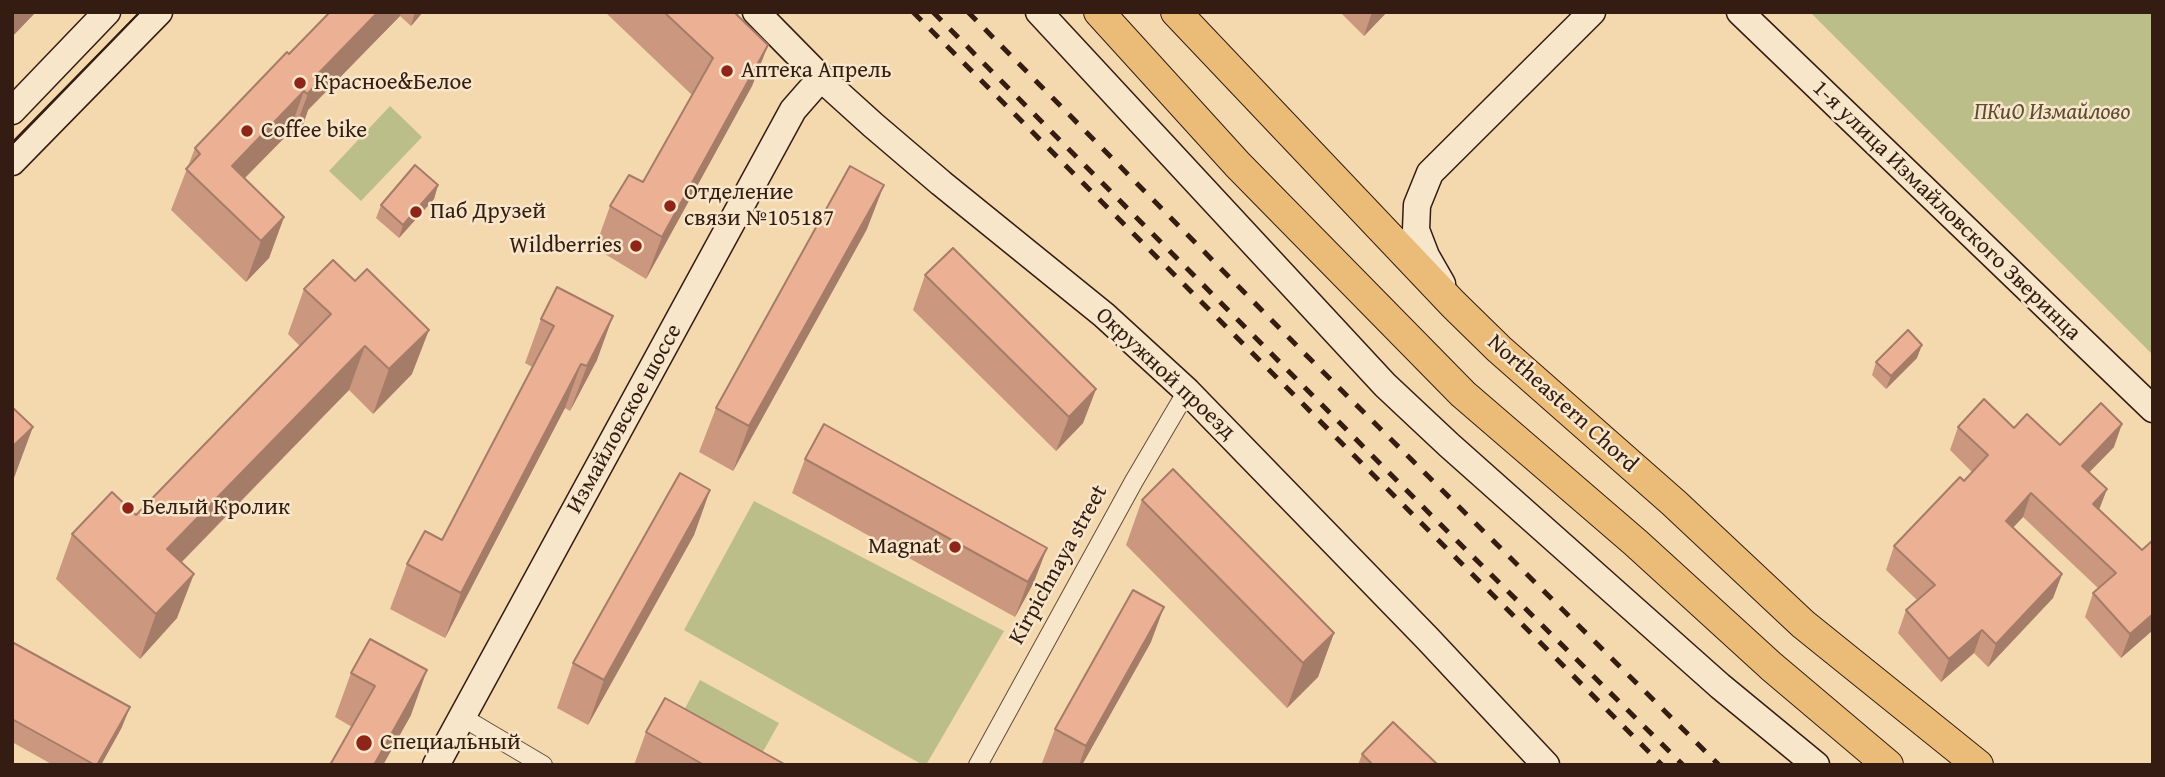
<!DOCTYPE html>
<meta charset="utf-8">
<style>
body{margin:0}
#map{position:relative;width:2165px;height:777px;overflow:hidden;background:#f4d8ae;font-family:"Gentium Book Plus",serif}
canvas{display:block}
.frame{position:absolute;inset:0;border:14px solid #341c12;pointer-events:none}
</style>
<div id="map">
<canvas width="2165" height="777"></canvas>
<div class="frame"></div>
</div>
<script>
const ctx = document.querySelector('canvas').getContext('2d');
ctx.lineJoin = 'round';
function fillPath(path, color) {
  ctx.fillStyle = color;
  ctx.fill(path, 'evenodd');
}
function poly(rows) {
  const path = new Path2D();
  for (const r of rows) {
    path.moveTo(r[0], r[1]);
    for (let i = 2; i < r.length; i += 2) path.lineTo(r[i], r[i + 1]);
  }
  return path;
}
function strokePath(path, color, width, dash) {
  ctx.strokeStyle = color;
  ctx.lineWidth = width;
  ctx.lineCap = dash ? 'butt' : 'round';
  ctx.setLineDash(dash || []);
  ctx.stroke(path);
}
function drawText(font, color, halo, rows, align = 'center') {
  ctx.font = font + ' "Gentium Book Plus",serif';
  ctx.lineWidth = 5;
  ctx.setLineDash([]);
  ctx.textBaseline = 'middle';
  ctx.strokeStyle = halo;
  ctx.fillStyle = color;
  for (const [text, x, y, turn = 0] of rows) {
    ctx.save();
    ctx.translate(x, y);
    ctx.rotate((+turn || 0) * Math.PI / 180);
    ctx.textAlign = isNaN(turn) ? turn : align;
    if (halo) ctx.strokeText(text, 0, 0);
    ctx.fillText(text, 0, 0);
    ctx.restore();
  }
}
fillPath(poly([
 [1810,12,2153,12,2153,355],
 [390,106,422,137,361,201,329,171],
 [754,501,1004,631,926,765,923,765,684,630],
 [700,680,779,723,760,757,682,714]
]), '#bcbe8a');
const street = poly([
 [462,717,543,765],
 [978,765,1134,481,1187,391]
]);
const secondary = poly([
 [756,12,821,78,873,125,941,183,1104,315,1187,391,1427,638,1546,765],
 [1039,12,1385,385,1449,445,1720,686,1816,765],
 [1740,12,2153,409],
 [12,111,107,12],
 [12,162,159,12],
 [1442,284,1426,256,1416,230,1417,205,1430,173,1592,12],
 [436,765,793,110,821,78]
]);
const primary = poly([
 [1099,12,1238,165,1463,394,1636,543,1772,667,1888,765],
 [1176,12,1453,304,1499,349,1674,503,1803,624,1978,765]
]);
strokePath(street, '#644b39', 20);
strokePath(secondary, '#341c12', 29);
strokePath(primary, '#341c12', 32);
strokePath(street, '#f8e6ca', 18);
strokePath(secondary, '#f8e6ca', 26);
strokePath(primary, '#eabc77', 30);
strokePath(poly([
 [12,144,140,12]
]), '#341c12', 2);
strokePath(poly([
 [913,12,1662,765],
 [933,12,1431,515,1683,765],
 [968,12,1303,352,1719,765]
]), '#341c12', 5, [12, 12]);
fillPath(poly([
 [330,12,423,12,411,26,400,16,308,110,303,125,292,136,289,133,245,178,284,217,269,258,246,282,171,210,195,148],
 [605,12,734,12,768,45,752,86,646,279,595,248,610,206,643,182,692,95],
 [1340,12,1387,12,1364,36],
 [438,185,434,199,399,238,376,218,381,205],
 [867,229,733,471,699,452,716,408],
 [925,275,1096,389,1083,423,1056,451,913,310],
 [557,287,597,360,570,411,565,408,445,638,390,609,407,564,442,540,532,367,525,363,541,319],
 [304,289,412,374,373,414,349,390,182,562,177,618,140,659,56,579,72,534,136,515,300,346,288,334],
 [1917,358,1886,389,1872,375,1876,362],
 [1958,427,2014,428,2060,445,2114,447,2089,472,2107,489,2099,510,2153,630,2121,658,2085,617,2093,593,2099,589,2023,517,2013,528,2062,574,2053,598,1988,667,1974,653,1941,682,1898,633,1906,610,1917,600,1886,570,1894,546,1972,472,1950,450],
 [805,459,1034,582,1015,617,792,493],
 [710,490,694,535,588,725,557,708,573,663],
 [1142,500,1334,633,1318,677,1287,708,1126,545],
 [370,639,411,715,383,765,330,765,352,727,335,717,351,673],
 [12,642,122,727,101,765,53,765,12,742],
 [1151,642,1082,765,1044,765,1042,763,1055,729],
 [646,732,786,765,634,765],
 [1362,754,1438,765,1358,765]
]), '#cb987f');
fillPath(poly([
 [12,12,36,12,12,37],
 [378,12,401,12,400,16,308,110,303,125,292,136,314,78],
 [415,12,423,12,411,26],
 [1372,12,1387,12,1364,36],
 [768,45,752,86,646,279,662,237],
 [304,91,289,133,221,202,232,166],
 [438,185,434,199,399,238,403,225],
 [884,185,867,229,733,471,749,426],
 [284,217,269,258,246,282,261,241],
 [613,316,597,360,570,411,587,366],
 [429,330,412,374,373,414,389,369],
 [1922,345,1917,358,1886,389,1891,376],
 [365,346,349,390,151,593,167,549],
 [581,364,565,408,445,638,461,593],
 [1096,389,1083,423,1056,451,1069,417],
 [2122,424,2114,447,2073,489,2082,466],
 [33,427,14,478,12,480,12,447],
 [2107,489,2098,512,2093,504],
 [710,490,694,535,588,725,604,680],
 [2031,493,2023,517,1997,544,2006,521],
 [1047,548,1034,582,1015,617,1028,582],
 [194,574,177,618,140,659,156,614],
 [2062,574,2053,598,1988,667,1996,644],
 [1164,607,1151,642,1082,765,1079,765,1086,746],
 [2153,614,2153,630,2121,658,2130,634],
 [1982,630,1974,653,1941,682,1949,659],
 [1334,633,1318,677,1287,708,1303,663],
 [427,670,411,715,383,765,374,765],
 [130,707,122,727,101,765,97,765]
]), '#a57c68');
const building = poly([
 [330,12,378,12,314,78,318,83,307,94,304,91,232,166,284,217,261,241,186,169,200,154,195,148,287,52,289,54,330,12],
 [664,12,734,12,768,45,662,237,610,206,629,175,643,182,713,58,664,12],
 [415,165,438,185,403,225,381,205,415,165],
 [850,166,884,185,749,426,716,408,850,166],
 [953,248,1096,389,1069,417,925,275,953,248],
 [333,260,355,281,367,269,429,330,389,369,365,346,167,549,194,574,156,614,72,534,112,492,136,515,331,314,304,289,333,260],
 [557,287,613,316,587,366,581,364,461,593,407,564,425,531,442,540,554,326,541,319,557,287],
 [1908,330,1922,345,1891,376,1876,362,1908,330],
 [1984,399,2014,428,2027,414,2060,445,2101,403,2122,424,2082,466,2107,489,2093,504,2142,550,2153,540,2153,614,2130,634,2093,593,2116,573,2031,493,2006,521,2062,574,1996,644,1982,630,1949,659,1906,610,1935,585,1894,546,1960,477,1964,481,1988,455,1958,427,1984,399],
 [12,407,33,427,12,447,12,407],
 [824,424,1047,548,1028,582,805,459,824,424],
 [1173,469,1334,633,1303,663,1142,500,1173,469],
 [680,473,710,490,604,680,573,663,680,473],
 [1133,590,1164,607,1086,746,1055,729,1133,590],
 [370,639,427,670,374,765,330,765,375,686,351,673,370,639],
 [12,642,130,707,97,765,95,765,12,719,12,642],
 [665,698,786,765,704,765,646,732,665,698],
 [1393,722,1438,765,1373,765,1362,754,1393,722]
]);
fillPath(building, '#ecb194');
strokePath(building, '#a57c68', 2);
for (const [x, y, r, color] of [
 [727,71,7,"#8f2418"],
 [300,83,7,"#8f2418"],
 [247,131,7,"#8f2418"],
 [670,206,7,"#8f2418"],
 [416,212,7,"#8f2418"],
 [636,246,7,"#8f2418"],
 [128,508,7,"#8f2418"],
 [955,547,7,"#8f2418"],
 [364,743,9,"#8f2418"]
]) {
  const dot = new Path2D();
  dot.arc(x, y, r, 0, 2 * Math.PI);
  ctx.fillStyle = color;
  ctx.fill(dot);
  strokePath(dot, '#f8e6ca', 2.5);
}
drawText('23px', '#341c12', '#f8e6ca', [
 ["Аптека Апрель",741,71],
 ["Красное&Белое",314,83],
 ["Coffee bike",261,131],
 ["Отделение",684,193],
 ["связи №105187",684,219],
 ["Паб Друзей",430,212],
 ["Wildberries",622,246,"right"],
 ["Белый Кролик",142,508],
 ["Magnat",941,547,"right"],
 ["Специальный",380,743]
], 'left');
drawText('italic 23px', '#5d4d36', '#f8e6ca', [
 ["ПКиО Измайлово",2052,113]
]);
drawText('23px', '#341c12', '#f8e6ca', [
 ["1-я улица Измайловского Зверинца",1946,211,44],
 ["Окружной проезд",1165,374,43],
 ["Northeastern Chord",1562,404,42],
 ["Измайловское шоссе",625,419,-61],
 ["Kirpichnaya street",1059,565,-61]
]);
</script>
